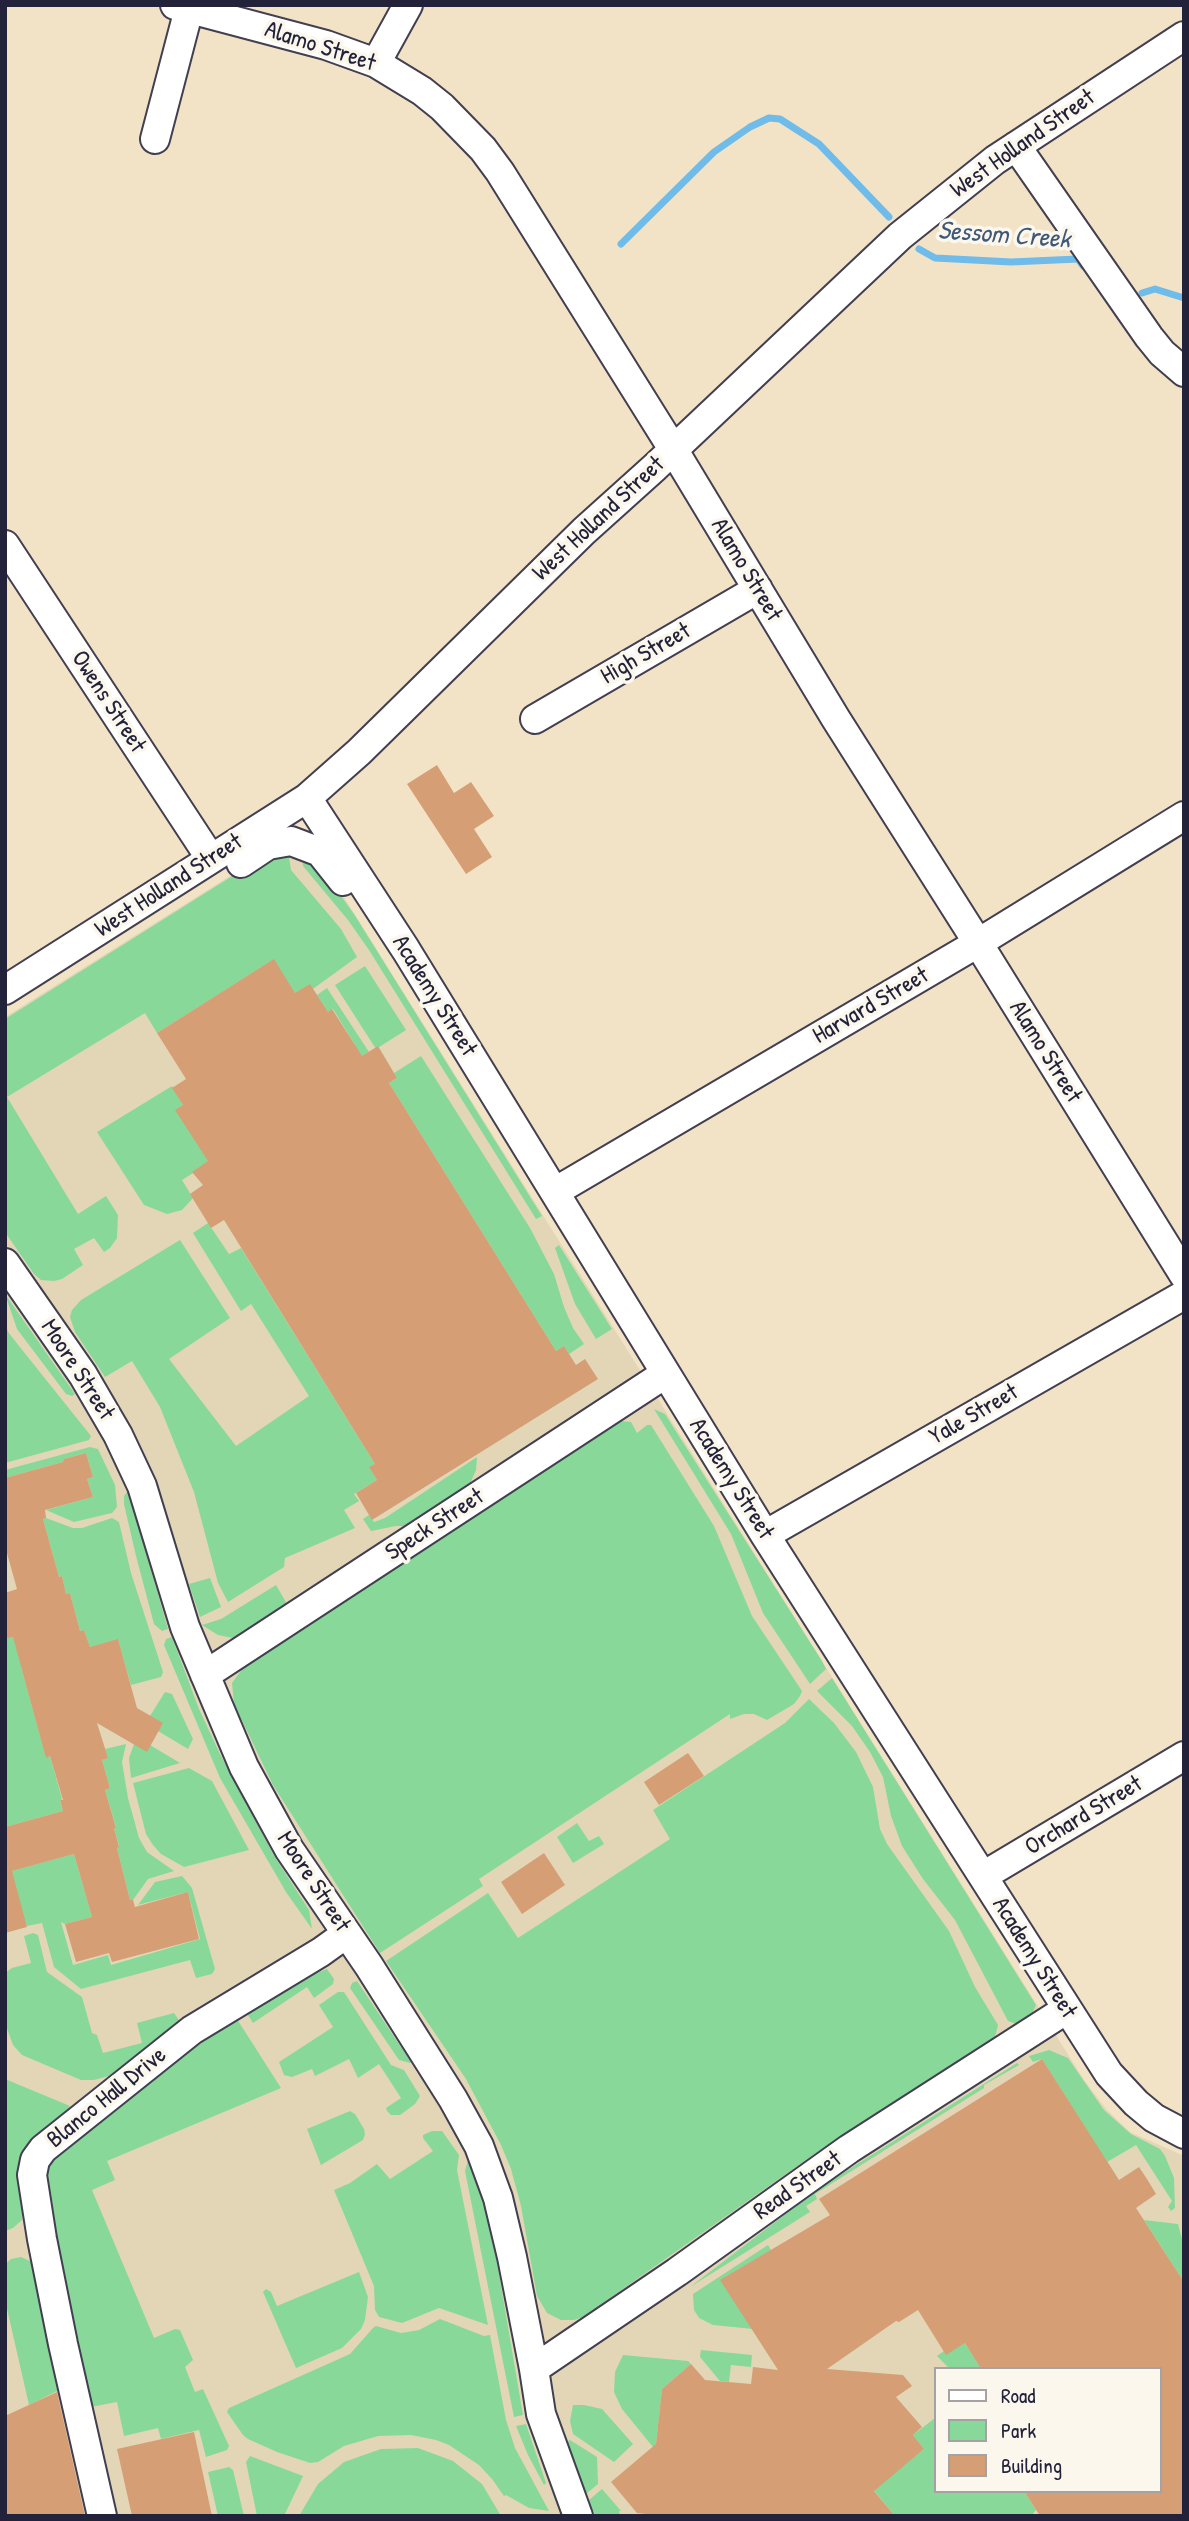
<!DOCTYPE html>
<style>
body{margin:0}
#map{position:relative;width:1189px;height:2521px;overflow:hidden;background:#f2e3c7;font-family:"Patrick Hand",sans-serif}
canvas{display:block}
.frame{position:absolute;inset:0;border:7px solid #22223b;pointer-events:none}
.legend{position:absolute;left:934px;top:2367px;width:228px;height:126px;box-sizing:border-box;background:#fbf7ec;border:2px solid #a4a2a5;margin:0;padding:9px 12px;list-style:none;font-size:21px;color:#22223b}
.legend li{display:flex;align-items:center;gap:14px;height:35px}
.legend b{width:35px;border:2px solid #a4a2a5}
</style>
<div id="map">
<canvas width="1189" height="2521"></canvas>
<div class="frame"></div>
<ul class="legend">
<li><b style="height:9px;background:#fff"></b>Road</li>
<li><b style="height:19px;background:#88d999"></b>Park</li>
<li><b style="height:19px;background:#d69e74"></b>Building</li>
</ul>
</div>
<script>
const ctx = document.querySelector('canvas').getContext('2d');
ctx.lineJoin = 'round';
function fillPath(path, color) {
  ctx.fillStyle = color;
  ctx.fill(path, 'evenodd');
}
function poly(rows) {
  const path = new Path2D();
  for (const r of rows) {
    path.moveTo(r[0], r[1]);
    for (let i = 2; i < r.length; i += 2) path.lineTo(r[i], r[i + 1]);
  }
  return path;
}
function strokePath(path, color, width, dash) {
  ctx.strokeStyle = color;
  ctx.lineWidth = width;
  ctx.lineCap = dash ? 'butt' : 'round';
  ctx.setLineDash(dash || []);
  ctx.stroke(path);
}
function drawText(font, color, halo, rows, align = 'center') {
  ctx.font = font + ' "Patrick Hand",sans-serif';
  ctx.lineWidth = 7;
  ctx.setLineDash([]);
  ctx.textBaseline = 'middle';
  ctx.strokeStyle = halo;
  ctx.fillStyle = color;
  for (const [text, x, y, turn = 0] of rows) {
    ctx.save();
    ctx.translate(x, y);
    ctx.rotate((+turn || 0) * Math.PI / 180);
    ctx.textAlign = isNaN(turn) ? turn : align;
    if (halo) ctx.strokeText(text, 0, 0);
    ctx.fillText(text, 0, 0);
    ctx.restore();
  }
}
fillPath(poly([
 [299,850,332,878,1084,2080,1107,2110,1130,2132,1184,2156,1184,2516,5,2516,5,1017,265,854],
 [935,2369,1159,2369,1159,2491,935,2491]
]), '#e2d6b7');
fillPath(poly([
 [288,851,291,870,341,929,357,957,299,999,273,960,157,1033,145,1013,7,1097,78,1214,106,1196,118,1215,117,1238,110,1248,104,1252,94,1238,74,1249,83,1265,62,1279,54,1281,41,1280,34,1274,5,1232,5,1019,264,856],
 [302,854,308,856,336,889,354,914,542,1216,536,1219,369,950,348,920,303,866],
 [365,966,406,1030,376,1049,335,985],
 [327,988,369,1052,337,1071,342,1079,182,1180,193,1198,182,1210,167,1214,144,1205,97,1132,172,1086,183,1105,176,1110,355,1045,333,1009,328,1012,317,995],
 [421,1056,530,1228,554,1274,564,1307,573,1328,584,1344,569,1354,564,1346,556,1351,389,1083,397,1078,394,1073],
 [208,1223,229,1254,241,1248,375,1464,370,1468,377,1480,354,1494,359,1501,344,1510,355,1528,285,1558,284,1567,228,1602,218,1583,194,1492,160,1407,132,1361,105,1377,75,1332,70,1317,72,1310,81,1300,180,1240,230,1318,169,1359,236,1446,309,1396,251,1304,241,1311,193,1233],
 [559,1245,612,1329,596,1339,575,1304,555,1248],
 [5,1294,75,1394,72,1396,66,1394,17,1329],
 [5,1322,8,1332,27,1356,91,1436,89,1440,5,1463],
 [654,1409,665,1414,822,1661,826,1669,810,1684,763,1613,731,1534],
 [621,1421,631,1422,637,1433,647,1425,651,1425,714,1526,752,1616,802,1691,800,1696,794,1704,767,1720,754,1714,744,1714,730,1719,730,1714,479,1879,483,1886,380,1953,273,1785,234,1704,232,1683,246,1664],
 [90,1447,98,1449,115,1485,117,1507,112,1513,74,1522,46,1510,93,1497,87,1479,93,1477,86,1453,64,1459,63,1462,5,1478,5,1470],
 [477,1457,476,1470,469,1486,420,1526,396,1526,371,1531,363,1519,369,1515,374,1522,385,1518],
 [128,1491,168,1629,162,1631,154,1624,136,1556,124,1504,124,1496],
 [46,1518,73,1528,82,1528,112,1518,119,1522,131,1573,163,1672,161,1677,131,1685,118,1640,90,1647,84,1630,80,1631,70,1593,66,1594,62,1576,59,1577,43,1519],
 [210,1578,221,1607,200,1617,189,1584],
 [276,1585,287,1604,281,1612,241,1637,233,1638,218,1635,202,1625,221,1619],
 [35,1631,21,1666,46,1757,50,1756,62,1799,60,1801,63,1811,5,1827,5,1639],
 [172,1637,199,1709,220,1754,273,1854,309,1910,312,1929,286,1892,220,1778,164,1645,166,1639],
 [832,1678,1036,2005,1031,2016,1019,2025,1008,2021,955,1920,923,1879,902,1846,891,1816,883,1777,870,1752,852,1726,817,1691],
 [165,1692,172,1694,193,1739,188,1749,158,1731,150,1716],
 [809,1699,834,1723,856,1752,873,1787,880,1829,887,1844,949,1931,975,1987,998,2025,995,2037,813,2155,583,2317,574,2320,561,2320,547,2313,537,2296,521,2206,511,2169,501,2145,466,2079,386,1961,488,1893,518,1938,670,1839,653,1810,785,1723],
 [126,1744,122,1762,128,1798,139,1838,147,1852,174,1871,148,1879,133,1900,130,1900,117,1848,119,1846,114,1828,116,1827,105,1790,110,1788,102,1760,108,1758,105,1749],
 [134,1744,150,1745,180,1763,131,1778,129,1758],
 [189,1768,212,1781,249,1850,184,1867,161,1854,153,1845,146,1834,133,1783],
 [577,1823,589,1841,599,1836,604,1844,573,1863,557,1837],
 [74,1854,92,1917,65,1924,61,1922,73,1965,108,1955,111,1965,200,1939,188,1892,138,1905,155,1882,182,1876,192,1888,215,1969,212,1974,196,1978,190,1960,81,1989,54,1967,42,1923,27,1926,8,1872],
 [33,1933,38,1935,47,1972,82,1997,92,2033,97,2035,103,2053,142,2043,137,2023,174,2013,181,2023,109,2076,94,2080,81,2080,22,2055,13,2045,5,2023,5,1973,12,1968,31,1963,24,1936],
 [327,1969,334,1979,333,1984,314,1998,307,1987,253,2023,246,2012,306,1977],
 [357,1981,411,2062,410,2063,399,2060,350,1988,352,1983],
 [338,1992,344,1992,391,2065,404,2070,420,2096,415,2104,400,2115,391,2115,387,2111,386,2108,401,2098,379,2064,358,2078,349,2059,315,2076,312,2069,292,2077,284,2075,279,2062,333,2027,319,2005],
 [235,2016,281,2088,107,2161,115,2180,92,2190,154,2338,175,2329,180,2330,193,2360,185,2367,195,2392,203,2389,229,2446,227,2450,206,2457,199,2430,161,2439,158,2428,124,2436,117,2402,91,2407,42,2176,51,2157,192,2047],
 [1049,2050,1068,2058,1104,2110,1131,2134,1160,2149,1165,2156,1174,2178,1175,2208,1171,2211,1168,2207,1172,2201,1136,2145,1107,2162,1042,2059,1033,2062,1029,2056],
 [1017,2063,1019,2065,984,2085,984,2088,815,2194,817,2199,806,2206,810,2212,690,2287,821,2187],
 [5,2079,70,2106,67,2111,38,2134,29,2145,20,2166,18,2181,23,2209,22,2220,13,2228,5,2231],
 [350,2111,355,2114,364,2129,365,2134,363,2140,321,2165,307,2129],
 [432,2131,442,2131,459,2155,457,2170,488,2325,439,2308,402,2323,379,2317,375,2310,374,2286,334,2190,350,2183,377,2164,390,2179,433,2151,423,2138,423,2135],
 [469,2157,485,2208,497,2262,523,2415,514,2417,465,2171],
 [1144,2220,1178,2224,1184,2247,1184,2282],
 [768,2245,771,2250,753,2329,713,2325,699,2318,694,2310,693,2294],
 [21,2257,30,2261,34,2266,61,2389,29,2405,5,2300,5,2264,11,2259],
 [359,2272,368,2297,365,2320,361,2329,342,2348,296,2368,263,2292,266,2289,271,2292,277,2306],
 [440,2319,484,2336,490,2335,506,2420,515,2448,549,2511,529,2508,506,2495,504,2496,492,2479,479,2465,449,2445,436,2440,411,2435,378,2436,344,2446,318,2462,310,2463,277,2452,248,2439,243,2435,227,2412,229,2408,350,2354,373,2328,376,2326,401,2333,419,2330],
 [965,2343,981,2369,950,2369,937,2356,944,2351,946,2354],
 [701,2350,752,2355,751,2367,731,2365,729,2382,720,2381,700,2357],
 [623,2355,688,2361,691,2364,662,2389,656,2444,653,2447,622,2409,614,2392,615,2372],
 [573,2405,584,2405,602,2409,633,2444,614,2462,573,2434,570,2421],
 [935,2418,935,2491,1024,2491,1036,2510,1031,2516,895,2516,863,2477,902,2467,924,2449,913,2435],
 [526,2424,546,2483,544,2485,528,2455,516,2426],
 [570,2440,597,2457,598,2484,586,2494,567,2442],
 [418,2448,453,2461,482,2484,501,2516,299,2516,318,2484,344,2462,381,2449],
 [250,2456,303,2476,284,2516,257,2516,246,2462],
 [229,2467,233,2470,244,2516,218,2516,208,2472],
 [602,2489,621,2511,619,2511,620,2516,595,2515,589,2500]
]), '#88d999');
strokePath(poly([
 [621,244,714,152,750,127,769,118,780,119,819,144,889,217],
 [919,249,935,258,1011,262,1078,259,1083,266],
 [1142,293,1155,289,1184,298]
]), '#6fbbe9', 7);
fillPath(poly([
 [437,765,454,793,471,782,494,816,474,829,492,857,466,874,407,784],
 [274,959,295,993,310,984,328,1012,332,1009,362,1056,378,1046,397,1078,389,1083,556,1351,564,1346,576,1365,585,1359,598,1379,372,1520,356,1493,377,1480,369,1467,375,1464,224,1220,211,1228,190,1194,203,1185,192,1172,208,1161,175,1110,183,1105,172,1088,186,1079,157,1033],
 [86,1453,93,1477,87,1479,93,1497,45,1510,46,1518,43,1519,59,1577,62,1576,66,1594,70,1593,80,1631,84,1630,90,1647,118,1639,137,1708,163,1723,147,1752,97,1723,108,1758,102,1760,110,1788,105,1790,116,1828,114,1828,119,1847,117,1848,130,1900,133,1900,135,1907,188,1892,199,1939,112,1962,109,1953,76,1962,65,1924,92,1917,74,1854,12,1871,27,1927,5,1933,5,1827,63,1811,60,1800,63,1800,50,1756,46,1758,13,1637,5,1639,5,1593,17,1589,5,1546,5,1478,63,1462,64,1459],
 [688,1753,704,1776,659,1805,644,1782],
 [544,1853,565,1885,522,1914,501,1882],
 [1042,2059,1119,2180,1139,2167,1147,2179,1156,2194,1136,2208,1184,2282,1184,2516,1040,2516,1024,2491,1159,2491,1159,2369,981,2369,965,2343,946,2355,918,2310,899,2322,896,2321,827,2369,903,2375,912,2386,896,2397,922,2427,913,2435,924,2449,874,2491,895,2516,664,2516,637,2513,611,2482,656,2444,662,2389,691,2364,705,2380,751,2384,753,2367,778,2370,720,2280,830,2215,819,2199],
 [57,2392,85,2516,5,2516,5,2416],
 [194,2432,212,2516,132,2516,117,2449]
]), '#d69e74');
const minor = poly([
 [175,5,326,45,376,63,422,91,442,107,483,149,500,172,673,449,836,719,978,943,1184,1275],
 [376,63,408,5],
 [155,139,189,9],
 [1016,146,1149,337,1162,353,1184,372],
 [5,545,211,859],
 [535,719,758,589],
 [307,798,406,950,765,1535,1109,2074,1136,2103,1154,2118,1184,2134],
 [241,863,268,845,291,841,320,852,343,881],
 [5,990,307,798,359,752,584,531,654,468,900,236,995,160,1184,36],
 [556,1191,978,943,1184,816],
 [5,1263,83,1375,118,1435,142,1486,185,1627,244,1767,289,1849,369,1966,453,2099,479,2146,498,2198,512,2257,534,2369,541,2414,578,2516],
 [765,1535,1184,1295],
 [205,1675,665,1374],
 [983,1876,1184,1756],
 [534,2369,677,2272,849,2149,1067,2009],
 [102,2516,63,2344,42,2239,32,2175,35,2160,43,2149,192,2030,321,1952,346,1934]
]);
strokePath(minor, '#413f50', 32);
strokePath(minor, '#fff', 28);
drawText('24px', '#22223b', '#fbf7ec', [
 ["Alamo Street",320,47,18],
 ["West Holland Street",1023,144,-35],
 ["West Holland Street",599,519,-43],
 ["Alamo Street",746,570,59],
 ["High Street",646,654,-30],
 ["Owens Street",108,702,57],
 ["West Holland Street",169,886,-33],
 ["Academy Street",434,996,58],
 ["Harvard Street",871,1006,-30],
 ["Alamo Street",1045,1052,58],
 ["Moore Street",77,1370,57],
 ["Yale Street",974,1415,-30],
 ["Academy Street",731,1479,58],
 ["Speck Street",435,1525,-33],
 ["Orchard Street",1084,1816,-31],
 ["Moore Street",313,1882,57],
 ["Academy Street",1034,1958,58],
 ["Blanco Hall Drive",107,2098,-39],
 ["Read Street",798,2186,-35]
]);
drawText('italic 26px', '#3d5878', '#fbf7ec', [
 ["Sessom Creek",1004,236,4]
]);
</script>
